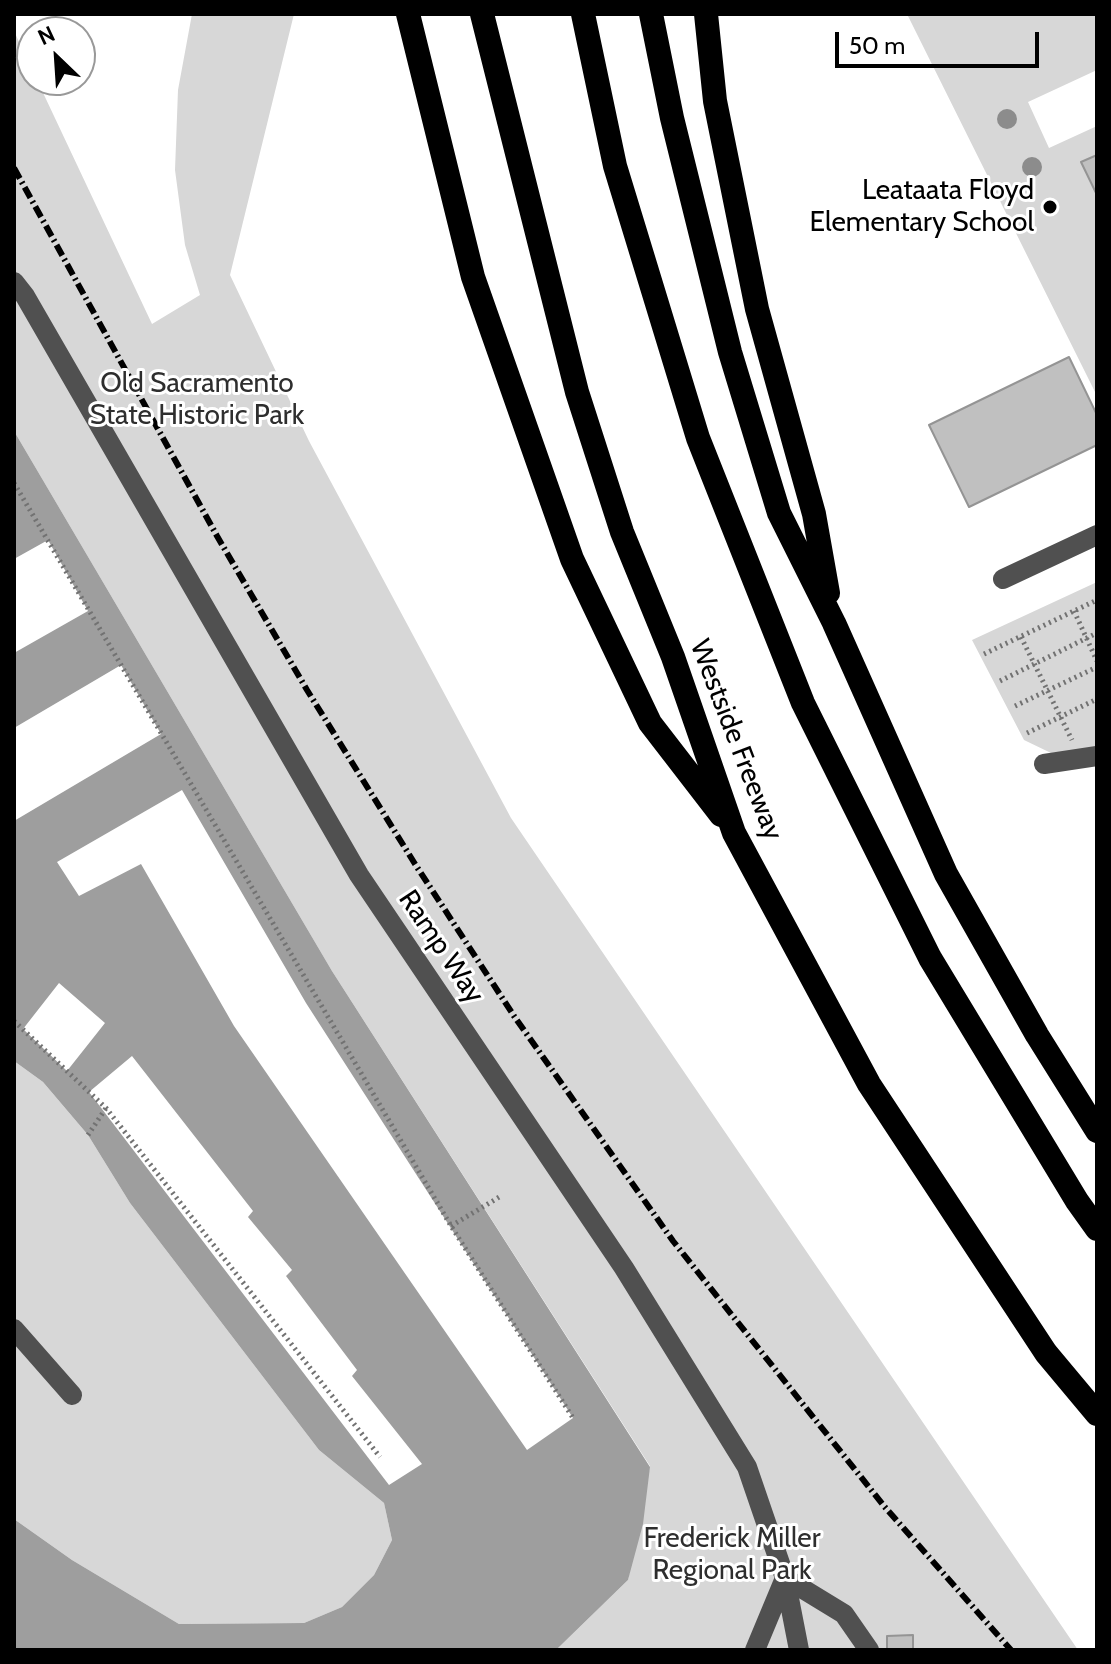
<!DOCTYPE html>
<style>
body{margin:0}
#map{position:relative;width:1111px;height:1664px;overflow:hidden;background:#fff;font-family:Cabin,sans-serif}
canvas{display:block}
.frame{position:absolute;inset:0;border:16px solid #000;pointer-events:none}
.north{position:absolute;left:16px;top:16px;width:80px;height:80px;box-sizing:border-box;background:#fff;border:2px solid #999;border-radius:50%;rotate:335deg;font-size:22px;font-weight:700;line-height:32px;text-align:center;color:#000}
.north::after{content:'';display:block;margin:auto;width:28px;height:36px;background:#000;clip-path:polygon(50% 0,100% 100%,50% 72%,0 100%)}
.scale{position:absolute;left:835px;top:32px;width:204px;height:36px;box-sizing:border-box;border:4px solid #000;border-top:0;padding-left:10px;font-size:24px;line-height:28px;white-space:nowrap;color:#000;-webkit-text-stroke:6px #fff;paint-order:stroke}
</style>
<div id="map">
<canvas width="1111" height="1664"></canvas>
<div class="frame"></div>
<div class="north">N</div>
<div class="scale">50 m</div>
</div>
<script>
const ctx = document.querySelector('canvas').getContext('2d');
ctx.lineJoin = 'round';
function fillPath(path, color) {
  ctx.fillStyle = color;
  ctx.fill(path, 'evenodd');
}
function poly(rows) {
  const path = new Path2D();
  for (const r of rows) {
    path.moveTo(r[0], r[1]);
    for (let i = 2; i < r.length; i += 2) path.lineTo(r[i], r[i + 1]);
  }
  return path;
}
function strokePath(path, color, width, dash) {
  ctx.strokeStyle = color;
  ctx.lineWidth = width;
  ctx.lineCap = dash ? 'butt' : 'round';
  ctx.setLineDash(dash || []);
  ctx.stroke(path);
}
function drawText(font, color, halo, rows, align = 'center') {
  ctx.font = font + ' Cabin,sans-serif';
  ctx.lineWidth = 6;
  ctx.setLineDash([]);
  ctx.textBaseline = 'middle';
  ctx.strokeStyle = halo;
  ctx.fillStyle = color;
  for (const [text, x, y, turn = 0] of rows) {
    ctx.save();
    ctx.translate(x, y);
    ctx.rotate((+turn || 0) * Math.PI / 180);
    ctx.textAlign = isNaN(turn) ? turn : align;
    if (halo) ctx.strokeText(text, 0, 0);
    ctx.fillText(text, 0, 0);
    ctx.restore();
  }
}
fillPath(poly([
 [192,14,294,14,230,275,309,441,511,818,1078,1650,556,1650,628,1580,650,1466,332,971,14,431,14,31,32,70,32,80,37,80,152,324,200,295,185,245,175,170,178,90],
 [907,14,1097,14,1097,70,1028,102,1049,148,1097,126,1097,155,1082,162,1097,195,1097,396],
 [1097,582,1097,748,1051,753,1024,740,972,640],
 [14,1061,43,1082,88,1135,130,1203,319,1450,384,1503,392,1540,374,1575,342,1607,304,1623,179,1624,72,1560,14,1519]
]), '#d7d7d7');
fillPath(poly([
 [14,431,332,971,650,1467,643,1524,628,1580,556,1650,14,1650,14,1519,72,1560,179,1624,304,1623,342,1607,374,1575,392,1540,384,1503,319,1450,130,1203,88,1135,43,1082,14,1061]
]), '#9e9e9e');
fillPath(poly([
 [48,540,88,611,14,653,14,559],
 [121,665,161,734,14,821,14,728],
 [182,790,306,1003,573,1418,527,1450,234,1026,141,864,79,896,57,862],
 [59,983,105,1023,67,1071,23,1029],
 [132,1056,253,1211,248,1217,292,1270,286,1276,357,1370,352,1376,422,1464,389,1485,89,1092]
]), '#fff');
const building = poly([
 [1097,155,1097,195,1081,162,1097,155],
 [1069,357,1097,415,1097,445,969,507,929,425,1069,357],
 [913,1635,913,1650,887,1650,887,1636,913,1635]
]);
fillPath(building, '#c0c0c0');
strokePath(building, '#949494', 2);
strokePath(poly([
 [14,483,451,1226,573,1418],
 [1074,611,1097,661],
 [1021,637,1072,740],
 [984,654,1097,600],
 [1000,681,1097,633],
 [1015,706,1097,667],
 [1027,733,1097,699],
 [14,1021,106,1108,380,1457],
 [88,1135,106,1108],
 [451,1226,501,1196]
]), '#727272', 5, [2, 4]);
strokePath(poly([
 [14,282,25,296,359,875,624,1268,747,1467,785,1578,799,1650],
 [1003,579,1097,535],
 [1044,764,1097,756],
 [14,1329,72,1395],
 [785,1578,844,1614,869,1650],
 [755,1650,785,1578]
]), '#505050', 20);
strokePath(poly([
 [408,14,473,277,572,559,650,723,721,815],
 [482,14,577,392,622,532,673,657,734,833,869,1084,1046,1353,1097,1414],
 [583,14,615,166,698,438,803,703,930,958,1077,1201,1097,1229],
 [651,14,672,118,730,352,779,513,834,623,946,874,1037,1035,1097,1131],
 [706,14,715,101,757,309,814,514,828,593]
]), '#000', 24);
strokePath(poly([
 [14,168,217,536,307,690,415,864,514,1016,673,1241,884,1506,1011,1650]
]), '#000', 6, [12, 4, 2, 4]);
ctx.fillStyle = '#8c8c8c';
for (const [x, y] of [
 [1007,119],
 [1032,167]
]) {
  ctx.beginPath();
  ctx.arc(x, y, 10, 0, 2 * Math.PI);
  ctx.fill();
}
for (const [x, y, r, color] of [
 [1050,207,8,"#000"]
]) {
  const dot = new Path2D();
  dot.arc(x, y, r, 0, 2 * Math.PI);
  ctx.fillStyle = color;
  ctx.fill(dot);
  strokePath(dot, '#fff', 3);
}
drawText('28px', '#000', '#fff', [
 ["Leataata Floyd",1034,191],
 ["Elementary School",1034,223]
], 'right');
drawText('28px', '#2e2e2e', '#fff', [
 ["Old Sacramento",197,384],
 ["State Historic Park",197,416],
 ["Frederick Miller",732,1539],
 ["Regional Park",732,1571]
]);
drawText('28px', '#000', '#fff', [
 ["Westside Freeway",736,740,69],
 ["Ramp Way",441,947,56]
]);
</script>
